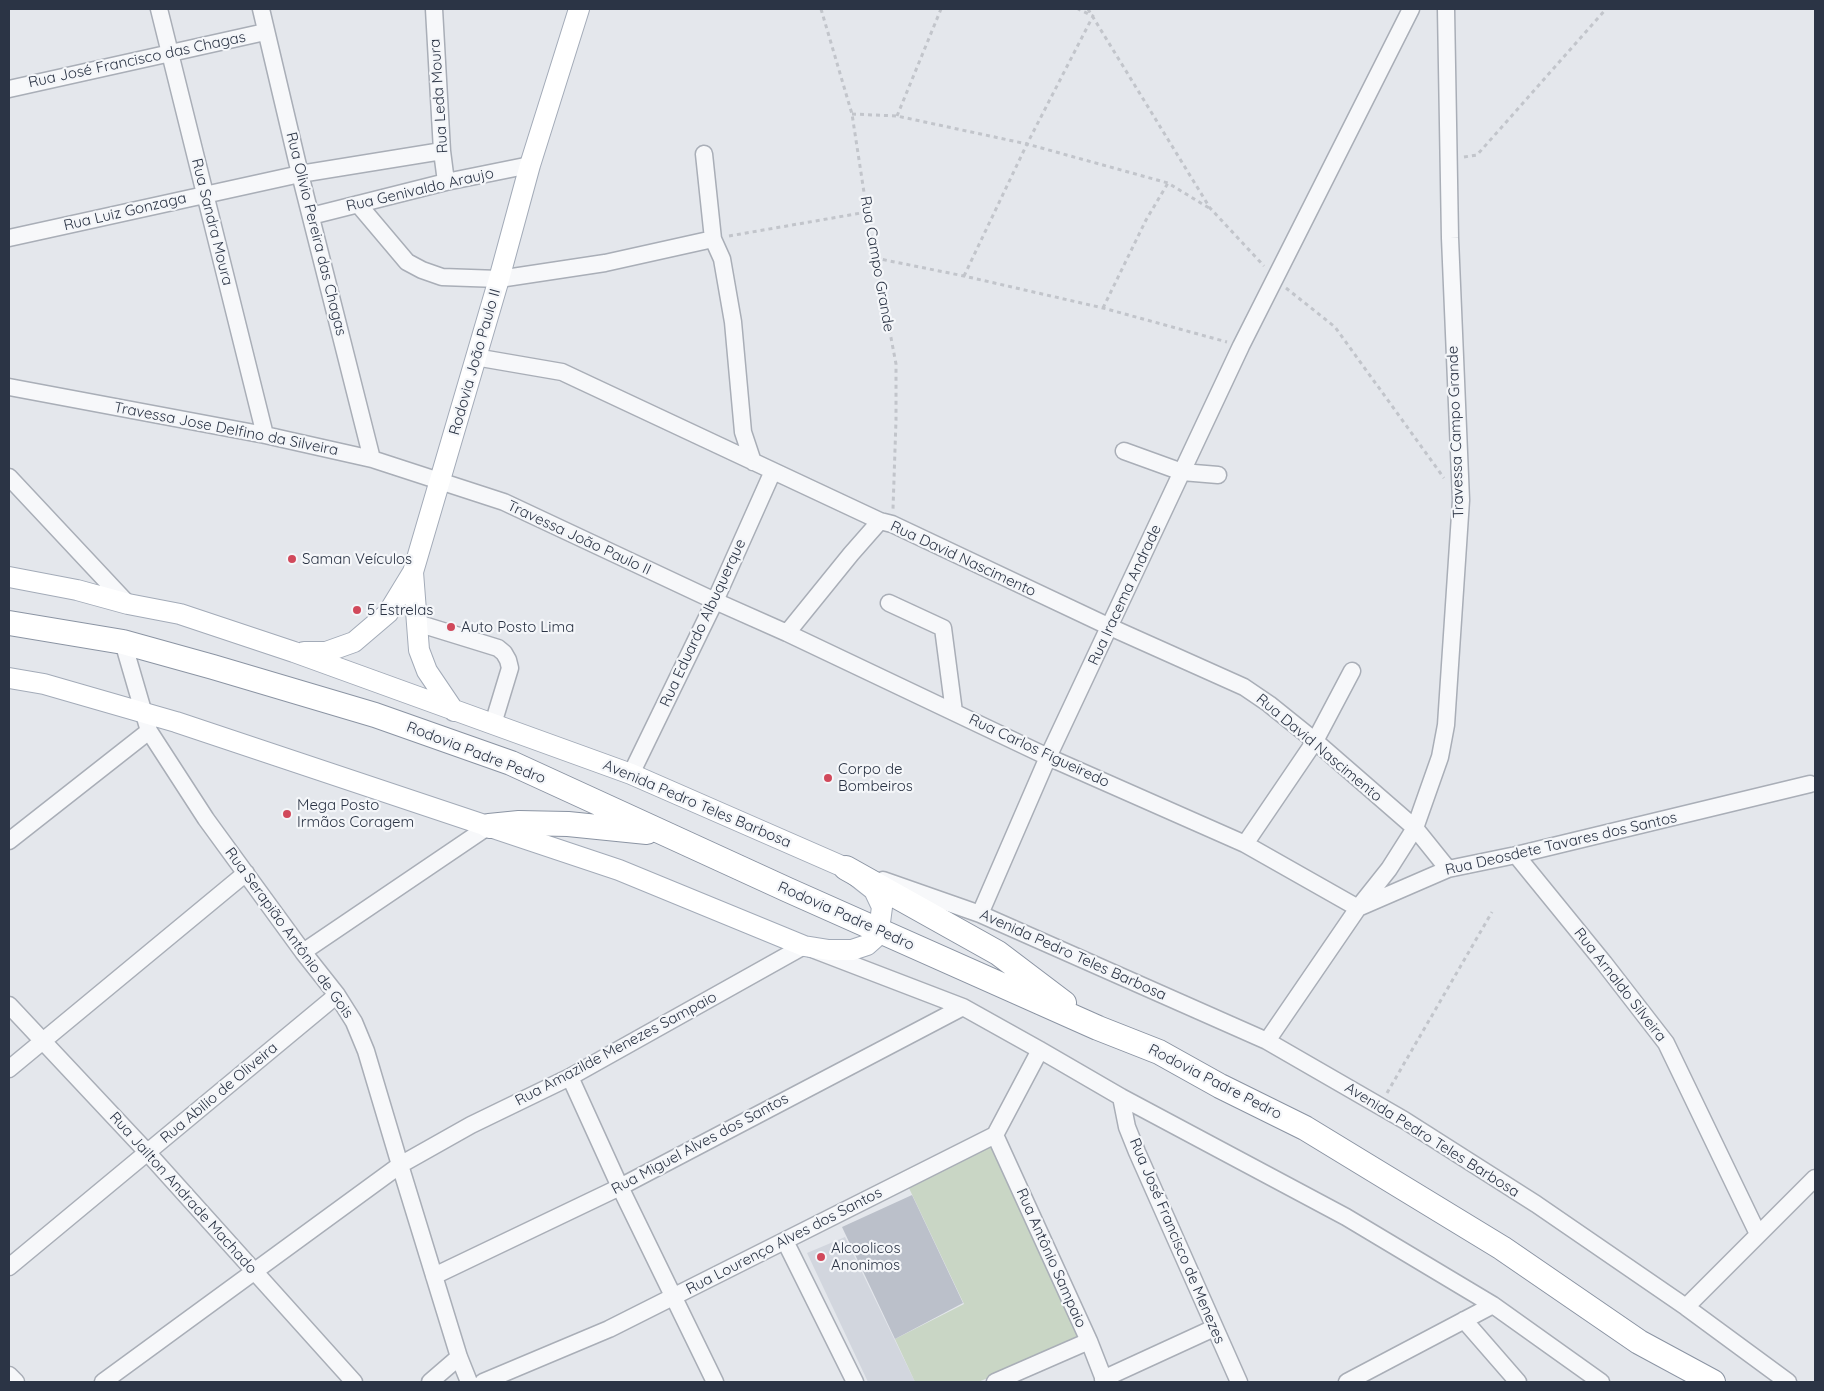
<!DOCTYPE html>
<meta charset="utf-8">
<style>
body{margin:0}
#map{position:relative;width:1824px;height:1391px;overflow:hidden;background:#e4e7ec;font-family:Quicksand,sans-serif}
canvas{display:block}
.frame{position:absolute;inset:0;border:10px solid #2b3445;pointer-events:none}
</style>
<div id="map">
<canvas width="1824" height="1391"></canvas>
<div class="frame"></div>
</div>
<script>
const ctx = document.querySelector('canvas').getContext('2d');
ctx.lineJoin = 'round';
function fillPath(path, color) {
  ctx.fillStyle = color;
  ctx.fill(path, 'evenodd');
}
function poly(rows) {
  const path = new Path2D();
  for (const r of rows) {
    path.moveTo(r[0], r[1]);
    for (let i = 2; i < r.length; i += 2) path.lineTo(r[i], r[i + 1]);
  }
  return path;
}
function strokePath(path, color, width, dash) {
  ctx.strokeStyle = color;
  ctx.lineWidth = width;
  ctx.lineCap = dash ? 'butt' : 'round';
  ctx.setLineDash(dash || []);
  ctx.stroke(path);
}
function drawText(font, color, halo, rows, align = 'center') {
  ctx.font = font + ' Quicksand,sans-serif';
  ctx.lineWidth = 4.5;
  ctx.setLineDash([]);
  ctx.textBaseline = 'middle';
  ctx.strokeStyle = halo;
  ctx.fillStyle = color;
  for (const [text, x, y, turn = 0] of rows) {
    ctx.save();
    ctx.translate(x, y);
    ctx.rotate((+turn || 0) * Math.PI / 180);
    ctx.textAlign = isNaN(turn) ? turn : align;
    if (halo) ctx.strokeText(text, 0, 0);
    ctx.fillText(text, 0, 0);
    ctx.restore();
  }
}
fillPath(poly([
 [845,1237,915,1382,868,1382,807,1253]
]), '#d2d6de');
fillPath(poly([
 [991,1143,1086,1339,978,1382,915,1382,895,1339,964,1304,908,1186]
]), '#c9d6c5');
fillPath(poly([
 [912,1195,963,1303,895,1339,842,1227]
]), '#bbc0ca');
const minor = poly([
 [159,9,265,435],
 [261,9,300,174,372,459],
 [434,9,442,151,446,182],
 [1446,9,1450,238,1461,500,1446,725,1440,757,1415,828,1448,869],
 [9,89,265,32],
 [704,154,713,239,722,259,733,322,743,432,753,462],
 [358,204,407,262,422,270,442,277,499,279,605,263,713,239],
 [311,216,446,182,530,165],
 [9,238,300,174,442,151],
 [9,387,265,435,372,459,504,502,715,601,787,633,1048,757,1245,844,1358,908,1389,869,1415,828,1315,741,1269,704,1244,687,1110,627,892,524,880,521,562,372,475,357],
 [1124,451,1182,472,1218,475],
 [9,477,128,604],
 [889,603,943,628,954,712],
 [417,623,498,648,504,653,508,660,510,668,493,724],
 [787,633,851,554,880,521],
 [123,642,149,731,206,819,303,952,337,995,354,1022,366,1051,400,1165,459,1357,469,1382],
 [631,774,715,601,773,471],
 [9,841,149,731],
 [1245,844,1315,741,1352,671],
 [1516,855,1604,963,1666,1043,1758,1234],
 [883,880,980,914,1267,1041,1404,1120,1536,1204,1686,1307,1788,1382],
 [980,914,1048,757,1241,346,1411,9],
 [303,952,489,826],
 [9,1005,147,1152,354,1382],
 [1267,1041,1358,908,1448,869,1516,855,1810,784],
 [9,1069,246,873],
 [570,1077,620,1187,715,1382],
 [1121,1097,1127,1127,1137,1152,1239,1382],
 [995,1135,1089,1341,1105,1382],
 [785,1241,855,1382],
 [9,1267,337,995],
 [434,1276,620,1187,963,1007],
 [1686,1307,1815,1178],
 [1464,1320,1518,1382],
 [9,1375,16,1382],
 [1103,1379,1214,1328],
 [103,1382,400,1165,471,1125,570,1077,804,946,963,1007,1040,1050,1121,1097,1346,1217,1493,1305,1601,1382],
 [430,1382,459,1357],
 [483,1382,609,1329,995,1135,1040,1050],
 [995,1382,1089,1341],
 [1347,1382,1493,1305]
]);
const major = poly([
 [9,577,77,590,128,604,180,614,294,652,631,774,846,868,874,890,882,907,879,930,876,937,867,945,852,950,829,950,804,946,619,870,176,722,44,684,9,678],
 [304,652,326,652,354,642,388,613,413,572],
 [454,711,427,671,419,650,413,572,499,279,530,165,579,9]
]);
const highway = poly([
 [9,623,123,642,213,667,375,715,511,763,788,890,1098,1028,1159,1052,1220,1086,1305,1128,1502,1248,1639,1342,1713,1382],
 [489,826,519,823,568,824,647,832],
 [846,868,998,953,1064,1003]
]);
strokePath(minor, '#a9aeb7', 19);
strokePath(major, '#a3abb8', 22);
strokePath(highway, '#8b94a3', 26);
strokePath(poly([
 [821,9,852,114,867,212,896,364,896,420,893,509],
 [1088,9,1210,208,1264,266],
 [852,114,897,116,1027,144,1168,183,1209,208],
 [897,116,941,9],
 [1464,157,1477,155,1606,9],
 [729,236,867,212],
 [875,258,964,276,1103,308,1227,342],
 [964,276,1027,144,1093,16,1078,9],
 [1286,288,1335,327,1444,478],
 [1103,308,1146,220,1168,183],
 [1387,1093,1492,912]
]), '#c2c5cb', 3, [4, 4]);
strokePath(minor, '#f7f8fa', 16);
strokePath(major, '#fff', 20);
strokePath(highway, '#fff', 24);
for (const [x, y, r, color] of [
 [292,559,5,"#d1495b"],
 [357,610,5,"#d1495b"],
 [451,627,5,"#d1495b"],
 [828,778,5,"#d1495b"],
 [287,814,5,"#d1495b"],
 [821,1257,5,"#d1495b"]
]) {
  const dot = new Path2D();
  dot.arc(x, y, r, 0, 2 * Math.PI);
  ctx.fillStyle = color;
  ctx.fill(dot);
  strokePath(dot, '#f4f6f9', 2);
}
drawText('15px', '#2b3445', '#f4f6f9', [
 ["Rua José Francisco das Chagas",137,60,-12],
 ["Rua Leda Moura",439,96,-94],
 ["Rua Genivaldo Araujo",420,190,-13],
 ["Rua Luiz Gonzaga",125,212,-13],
 ["Rua Sandra Moura",212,222,76],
 ["Rua Olivio Pereira das Chagas",316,234,76],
 ["Rua Campo Grande",877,264,80],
 ["Rodovia João Paulo II",475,362,-74],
 ["Travessa Jose Delfino da Silveira",226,429,11],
 ["Travessa Campo Grande",1456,432,-92],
 ["Travessa João Paulo II",579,538,25],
 ["Rua David Nascimento",963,559,25],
 ["Rua Iracema Andrade",1125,595,-65],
 ["Rua Eduardo Albuquerque",703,623,-65],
 ["Rua David Nascimento",1319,748,40],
 ["Rua Carlos Figueiredo",1039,751,25],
 ["Rodovia Padre Pedro",476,753,21],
 ["Avenida Pedro Teles Barbosa",697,804,23],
 ["Rua Deosdete Tavares dos Santos",1561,844,-13],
 ["Rodovia Padre Pedro",846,916,24],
 ["Rua Serapião Antônio de Gois",289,933,54],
 ["Avenida Pedro Teles Barbosa",1073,955,24],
 ["Rua Arnaldo Silveira",1620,985,52],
 ["Rua Amazilde Menezes Sampaio",616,1049,-28],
 ["Rodovia Padre Pedro",1215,1082,27],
 ["Rua Abilio de Oliveira",219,1093,-40],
 ["Avenida Pedro Teles Barbosa",1432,1140,32],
 ["Rua Miguel Alves dos Santos",700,1144,-28],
 ["Rua Jailton Andrade Machado",183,1193,48],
 ["Rua Lourenço Alves dos Santos",784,1241,-27],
 ["Rua José Francisco de Menezes",1177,1241,67],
 ["Rua Antônio Sampaio",1051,1258,66]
]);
drawText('15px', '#2b3445', '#f4f6f9', [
 ["Saman Veículos",302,559],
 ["5 Estrelas",367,610],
 ["Auto Posto Lima",461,627],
 ["Corpo de",838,769],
 ["Bombeiros",838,786],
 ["Mega Posto",297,805],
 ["Irmãos Coragem",297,822],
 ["Alcoolicos",831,1248],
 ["Anonimos",831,1265]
], 'left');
</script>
